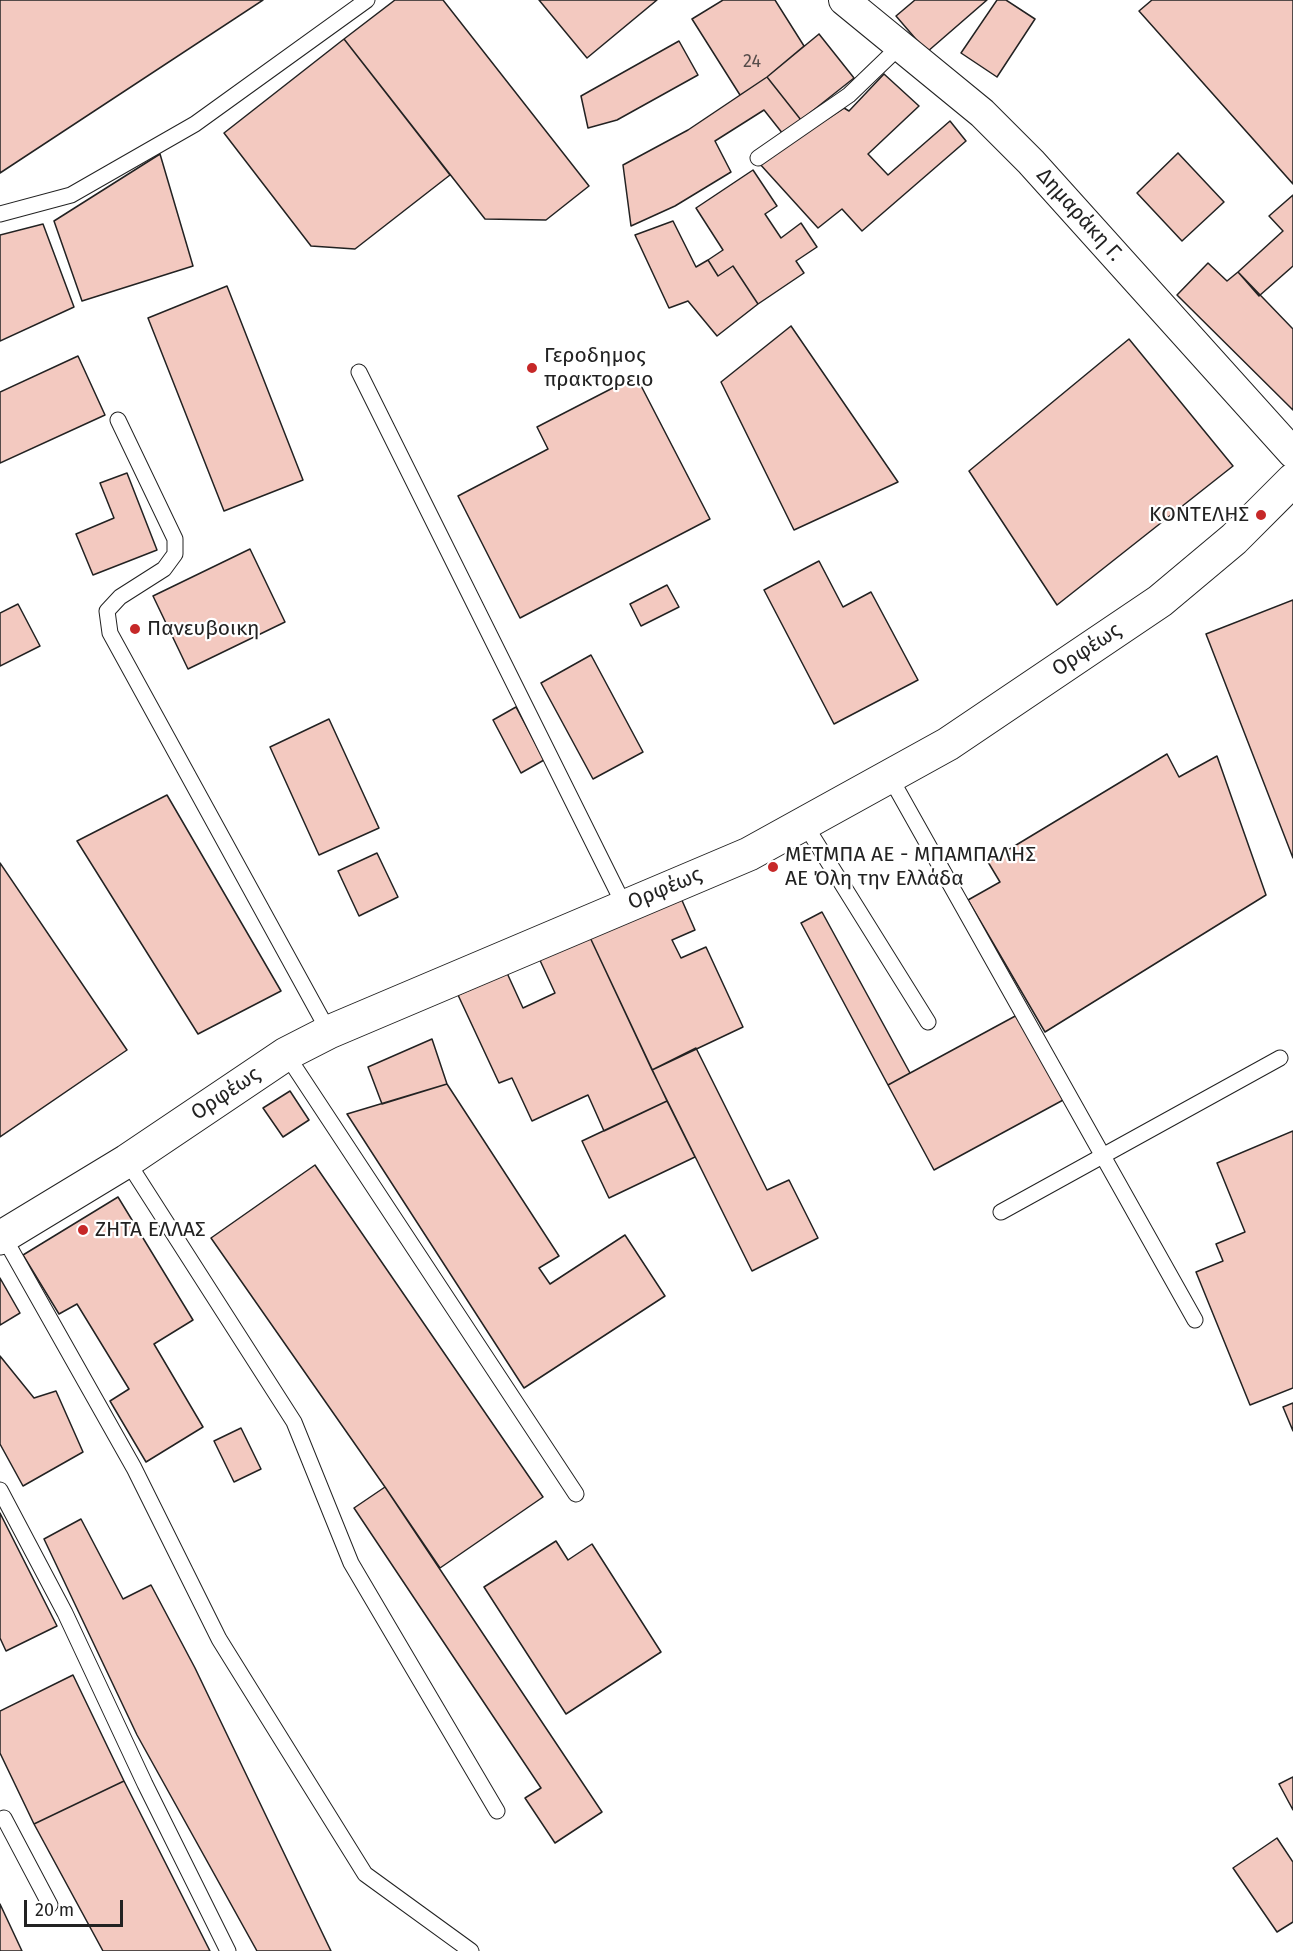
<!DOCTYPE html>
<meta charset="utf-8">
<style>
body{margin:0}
#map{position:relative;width:1293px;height:1951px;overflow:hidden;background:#fff;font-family:"Fira Sans",sans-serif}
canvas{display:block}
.scale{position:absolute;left:24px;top:1900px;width:99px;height:27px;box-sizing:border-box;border:3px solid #222;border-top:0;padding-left:8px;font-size:18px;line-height:21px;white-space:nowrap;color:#222;-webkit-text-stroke:4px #fff;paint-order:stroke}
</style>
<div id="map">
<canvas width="1293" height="1951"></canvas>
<div class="scale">20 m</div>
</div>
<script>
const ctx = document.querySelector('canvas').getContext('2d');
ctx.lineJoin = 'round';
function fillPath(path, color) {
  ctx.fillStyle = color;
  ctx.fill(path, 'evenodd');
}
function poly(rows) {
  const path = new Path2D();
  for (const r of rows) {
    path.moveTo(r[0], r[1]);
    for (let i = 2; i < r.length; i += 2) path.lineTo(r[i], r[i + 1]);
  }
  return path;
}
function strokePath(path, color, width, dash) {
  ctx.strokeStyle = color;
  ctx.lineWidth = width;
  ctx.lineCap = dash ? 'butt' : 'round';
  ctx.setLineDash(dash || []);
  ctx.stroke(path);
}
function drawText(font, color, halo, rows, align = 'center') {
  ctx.font = font + ' "Fira Sans",sans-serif';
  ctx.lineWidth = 4.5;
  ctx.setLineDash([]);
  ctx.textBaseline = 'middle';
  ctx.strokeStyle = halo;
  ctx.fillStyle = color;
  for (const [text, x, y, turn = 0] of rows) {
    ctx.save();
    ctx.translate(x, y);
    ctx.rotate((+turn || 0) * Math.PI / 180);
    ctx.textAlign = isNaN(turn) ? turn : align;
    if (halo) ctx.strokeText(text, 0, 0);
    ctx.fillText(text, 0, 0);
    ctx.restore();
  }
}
const building = poly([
 [0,0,263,0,0,173,0,0],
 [395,0,443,0,589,186,546,220,485,219,344,39,395,0],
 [539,0,657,0,587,58,539,0],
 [723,0,775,0,804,46,767,77,740,95,692,19,723,0],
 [915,0,987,0,927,52,896,16,915,0],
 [997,0,1006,0,1035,19,997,77,961,53,997,0],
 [1152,0,1293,0,1293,184,1139,11,1152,0],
 [819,34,854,78,801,120,767,77,819,34],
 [344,39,450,175,355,249,311,246,224,133,344,39],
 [679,41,698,75,617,120,588,128,581,96,679,41],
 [884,74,919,106,868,154,888,175,950,121,966,141,862,231,842,209,818,228,759,163,844,108,849,111,884,74],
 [767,77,801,120,783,134,764,110,715,141,731,172,675,206,631,226,623,165,688,130,767,77],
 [1178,153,1224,202,1182,241,1137,193,1178,153],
 [160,154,193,266,82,301,54,221,160,154],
 [753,170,777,206,765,214,781,238,801,223,817,247,796,261,804,273,758,304,733,266,718,276,708,260,723,250,696,208,753,170],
 [1293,195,1293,266,1259,296,1238,272,1283,231,1269,216,1293,195],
 [673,221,696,267,708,260,718,276,733,266,758,304,717,336,688,301,669,308,635,235,673,221],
 [43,224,74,307,0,341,0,235,43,224],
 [1208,263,1227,281,1238,272,1293,329,1293,410,1177,295,1208,263],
 [227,286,303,480,224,511,148,318,227,286],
 [791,326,898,482,794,530,721,382,791,326],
 [1129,339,1233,466,1057,605,969,471,1129,339],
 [78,356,105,415,0,463,0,392,78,356],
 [636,376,710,519,520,618,458,496,548,449,537,427,636,376],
 [127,473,157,550,93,575,76,534,114,518,100,483,127,473],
 [250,549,285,622,188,669,153,596,250,549],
 [819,561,843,607,871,592,918,680,834,724,764,590,819,561],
 [667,585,679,607,641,626,630,604,667,585],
 [1293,600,1293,858,1206,634,1293,600],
 [18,604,40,646,0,666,0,613,18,604],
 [591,655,643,752,593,779,541,683,591,655],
 [516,707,544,760,521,773,493,720,516,707],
 [329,719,379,828,319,855,270,747,329,719],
 [1167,754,1179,777,1217,756,1266,895,1045,1032,968,900,1000,882,988,862,1167,754],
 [167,795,281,991,198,1034,77,841,167,795],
 [377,853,398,897,359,916,338,871,377,853],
 [0,863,127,1050,0,1137,0,863],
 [677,889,695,930,672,940,681,958,706,947,743,1027,652,1070,587,931,677,889],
 [822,912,910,1073,888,1085,801,923,822,912],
 [587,931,667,1101,604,1131,588,1095,532,1121,512,1078,499,1083,458,995,507,973,523,1008,555,993,538,956,587,931],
 [1019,1014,1065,1099,934,1170,888,1085,1019,1014],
 [432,1039,447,1084,382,1104,368,1067,432,1039],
 [696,1048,767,1190,789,1180,818,1238,752,1271,652,1070,696,1048],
 [447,1084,559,1256,539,1268,550,1284,625,1235,665,1296,524,1388,347,1114,447,1084],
 [290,1091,309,1120,283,1137,263,1108,290,1091],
 [667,1101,695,1157,609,1198,582,1141,667,1101],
 [1293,1131,1293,1388,1250,1405,1196,1272,1223,1261,1216,1244,1245,1232,1217,1163,1293,1131],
 [315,1165,543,1497,440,1568,385,1487,211,1238,315,1165],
 [118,1197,193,1320,154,1344,203,1427,146,1462,110,1401,129,1389,77,1304,59,1314,23,1255,118,1197],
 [0,1278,20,1313,0,1325,0,1278],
 [0,1356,34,1398,56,1391,83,1452,23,1486,0,1444,0,1356],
 [1293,1403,1293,1431,1283,1407,1293,1403],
 [241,1428,261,1469,234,1482,214,1441,241,1428],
 [385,1487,602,1812,555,1843,525,1798,541,1788,354,1508,385,1487],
 [0,1513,57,1626,6,1651,0,1638,0,1513],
 [81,1519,123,1599,151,1585,195,1668,331,1951,257,1951,137,1735,44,1539,81,1519],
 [556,1541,568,1560,592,1544,661,1652,566,1714,484,1587,556,1541],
 [73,1675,124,1781,34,1824,0,1753,0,1711,73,1675],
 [1293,1777,1293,1810,1279,1784,1293,1777],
 [124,1781,210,1951,103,1951,34,1824,124,1781],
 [1277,1838,1293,1862,1293,1922,1277,1932,1233,1868,1277,1838],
 [0,1904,22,1951,0,1951,0,1904]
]);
fillPath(building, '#f3c9c0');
strokePath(building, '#222', 1.5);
const lane = poly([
 [758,158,849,95,900,46],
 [0,214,71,195,195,124,367,0],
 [359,372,625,907],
 [118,420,175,539,175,554,164,569,120,597,107,611,110,633,329,1032],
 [890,777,1195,1320],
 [804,823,928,1022],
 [286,1054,576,1494],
 [127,1161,294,1422,351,1563,497,1811],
 [1001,1212,1280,1058],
 [2,1234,134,1468,219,1639,365,1874,471,1951],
 [0,1490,65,1613,145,1784,228,1951],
 [4,1818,50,1905]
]);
const street = poly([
 [844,0,982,113,1031,162,1293,453]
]);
const secondary = poly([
 [0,1238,127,1161,286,1054,329,1032,749,854,948,744,1160,601,1234,539,1293,480]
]);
strokePath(lane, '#222', 17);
strokePath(street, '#222', 32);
strokePath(secondary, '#222', 35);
strokePath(lane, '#fff', 15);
strokePath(street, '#fff', 30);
strokePath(secondary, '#fff', 33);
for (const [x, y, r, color] of [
 [532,368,6,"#c62828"],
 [1261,515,6,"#c62828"],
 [135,629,6,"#c62828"],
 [773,867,6,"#c62828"],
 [83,1230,6,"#c62828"]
]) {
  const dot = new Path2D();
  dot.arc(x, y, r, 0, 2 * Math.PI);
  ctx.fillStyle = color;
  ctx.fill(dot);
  strokePath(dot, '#fff', 2);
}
drawText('18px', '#564c4a', null, [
 ["24",752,62]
]);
drawText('21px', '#222', '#fff', [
 ["Δημαράκη Γ.",1079,215,48],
 ["Ορφέως",1087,650,-34],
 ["Ορφέως",665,889,-23],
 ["Ορφέως",226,1094,-34]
]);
drawText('21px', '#222', '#fff', [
 ["Γεροδημος",544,356],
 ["πρακτορειο",544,380],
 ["ΚΟΝΤΕΛΗΣ",1249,515,"right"],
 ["Πανευβοικη",147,629],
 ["ΜΕΤΜΠΑ ΑΕ - ΜΠΑΜΠΑΛΗΣ",785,855],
 ["ΑΕ Όλη την Ελλάδα",785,879],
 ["ΖΗΤΑ ΕΛΛΑΣ",95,1230]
], 'left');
</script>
